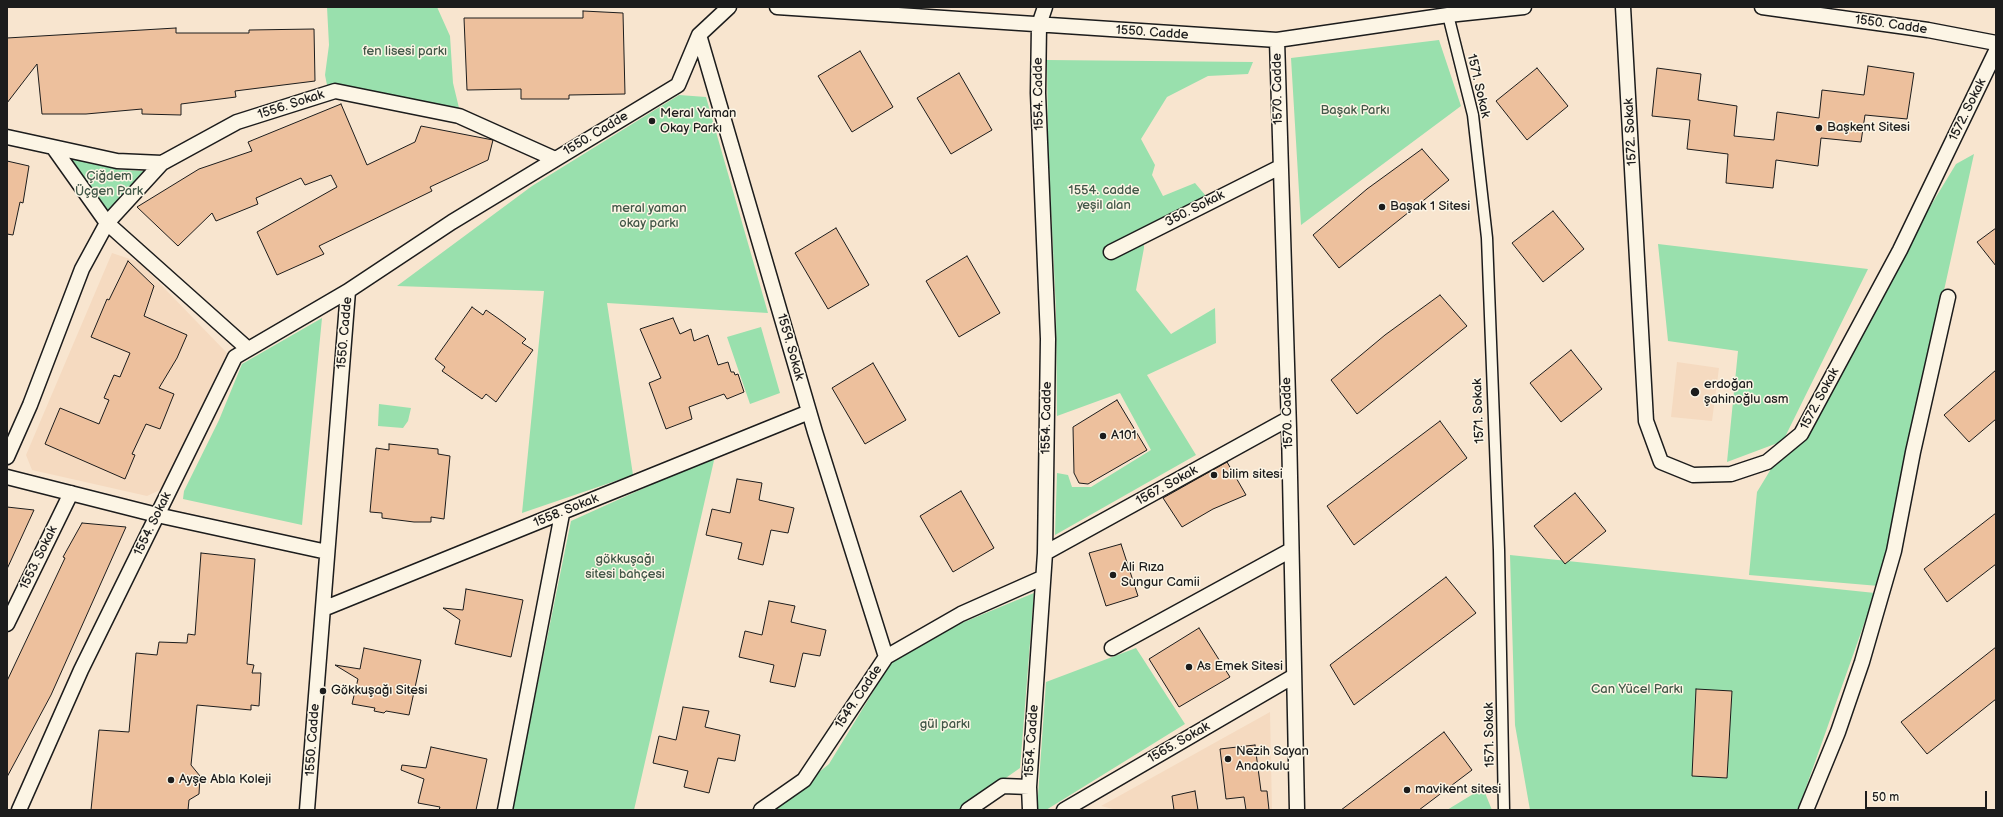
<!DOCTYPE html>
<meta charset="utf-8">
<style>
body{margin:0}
#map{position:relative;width:2003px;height:817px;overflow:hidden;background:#f8e5cf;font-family:"Balsamiq Sans",sans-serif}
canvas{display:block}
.frame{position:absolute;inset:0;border:8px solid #1c1c1c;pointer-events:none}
.scale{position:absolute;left:1865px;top:791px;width:122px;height:18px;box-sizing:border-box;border:2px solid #1c1c1c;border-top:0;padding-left:5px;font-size:12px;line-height:14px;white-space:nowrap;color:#1c1c1c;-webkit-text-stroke:3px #fcf5e5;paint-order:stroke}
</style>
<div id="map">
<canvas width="2003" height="817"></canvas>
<div class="frame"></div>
<div class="scale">50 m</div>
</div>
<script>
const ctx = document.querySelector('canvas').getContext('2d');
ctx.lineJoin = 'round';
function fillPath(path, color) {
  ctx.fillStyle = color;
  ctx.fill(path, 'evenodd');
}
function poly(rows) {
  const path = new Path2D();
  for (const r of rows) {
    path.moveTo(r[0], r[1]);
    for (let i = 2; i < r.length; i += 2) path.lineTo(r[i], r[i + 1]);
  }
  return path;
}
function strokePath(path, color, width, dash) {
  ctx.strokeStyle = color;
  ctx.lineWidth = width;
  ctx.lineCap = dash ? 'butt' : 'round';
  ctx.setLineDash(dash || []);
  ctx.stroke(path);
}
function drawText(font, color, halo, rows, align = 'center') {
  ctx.font = font + ' "Balsamiq Sans",sans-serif';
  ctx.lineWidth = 3;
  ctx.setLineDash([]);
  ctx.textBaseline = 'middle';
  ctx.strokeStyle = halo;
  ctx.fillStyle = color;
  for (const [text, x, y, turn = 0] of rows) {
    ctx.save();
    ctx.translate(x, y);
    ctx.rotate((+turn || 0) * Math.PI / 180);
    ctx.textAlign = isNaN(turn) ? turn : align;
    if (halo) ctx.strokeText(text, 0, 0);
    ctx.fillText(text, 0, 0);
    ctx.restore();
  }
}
fillPath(poly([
 [112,253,139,262,227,353,162,489,147,496,32,470,26,455],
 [1677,362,1719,368,1712,421,1671,417],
 [1270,712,1272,810,1117,810,1101,806]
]), '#f5dac0');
fillPath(poly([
 [327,7,437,7,450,36,453,83,459,108,334,84,327,85,325,75,329,45],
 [1439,40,1461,106,1301,225,1291,58],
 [1047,60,1253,62,1248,74,1208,76,1167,97,1141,139,1155,165,1152,175,1163,196,1195,183,1211,202,1144,235,1144,248,1136,290,1171,334,1215,308,1216,343,1147,375,1196,455,1055,535,1057,473,1068,475,1072,487,1091,487,1151,450,1120,393,1057,416,1056,311,1048,146],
 [679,95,706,97,768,313,607,303,633,475,522,513,544,291,397,286,532,186],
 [1974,154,1879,586,1749,575,1757,492,1956,164],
 [67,158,121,170,146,171,109,213],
 [1658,244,1868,269,1783,441,1727,462,1738,351,1668,341],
 [322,318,302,525,183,499,184,491,219,420,242,364],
 [761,327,780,393,750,404,727,337],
 [379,404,411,408,408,421,403,428,378,426],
 [715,456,634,810,512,810,571,521],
 [1510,555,1875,593,1798,810,1530,810,1515,725],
 [1034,593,1020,768,960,810,773,810,829,764,899,649],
 [1136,648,1185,724,1046,810,1037,810,1046,682],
 [1483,788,1492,810,1447,810]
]), '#99e0ad');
const building = poly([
 [583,11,623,13,625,94,569,95,569,99,521,99,521,89,467,90,464,18,583,18,583,11],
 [176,28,176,33,249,33,249,30,314,29,315,81,235,91,236,97,181,104,181,115,142,114,142,109,86,114,42,114,37,64,7,103,7,38,176,28],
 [860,51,893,107,852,132,818,76,860,51],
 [1868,66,1914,73,1907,119,1865,115,1861,142,1821,138,1818,166,1776,160,1773,188,1726,183,1728,154,1687,149,1690,120,1652,116,1657,68,1701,74,1698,100,1737,106,1734,136,1774,140,1777,112,1819,118,1822,90,1864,95,1868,66],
 [1537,68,1568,106,1527,140,1496,101,1537,68],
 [959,73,992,130,951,154,917,98,959,73],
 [341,104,367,165,415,142,421,126,493,140,488,160,430,187,432,191,319,246,324,254,277,275,257,232,337,187,331,175,305,185,301,178,256,198,258,204,216,221,212,213,178,246,137,207,199,169,252,151,248,142,341,104],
 [1422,149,1449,180,1339,268,1313,235,1367,189,1422,149],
 [7,161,29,166,23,203,20,202,13,235,7,234,7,161],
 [1553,211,1584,249,1543,282,1512,243,1553,211],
 [836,228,869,285,828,309,795,253,836,228],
 [1996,228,1996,266,1977,242,1996,228],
 [967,256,1000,313,959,337,926,281,967,256],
 [128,261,154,286,144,316,187,335,177,358,159,388,174,394,160,429,146,424,132,454,135,455,125,479,45,444,60,408,99,424,109,400,104,398,114,375,120,377,130,353,91,337,107,299,109,300,128,261],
 [1440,295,1467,326,1357,414,1331,380,1385,335,1440,295],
 [472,307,483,315,486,310,499,319,526,339,522,343,533,350,496,402,486,394,482,399,469,390,442,371,445,367,435,359,472,307],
 [673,318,680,334,691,329,694,341,708,335,718,365,728,362,731,372,734,372,735,375,738,374,744,392,727,399,724,394,689,407,692,419,666,429,649,383,661,378,640,329,673,318],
 [1571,350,1602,389,1561,422,1530,383,1571,350],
 [873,363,906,420,865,444,832,388,873,363],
 [1996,370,1996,419,1969,442,1944,415,1996,370],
 [1117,400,1147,450,1088,484,1079,483,1074,473,1073,427,1117,400],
 [1440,421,1467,458,1354,545,1327,506,1440,421],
 [389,444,438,449,438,454,450,456,444,519,431,517,431,522,414,522,382,518,382,513,370,512,376,448,389,450,389,444],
 [1227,462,1246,495,1213,509,1182,527,1163,498,1227,462],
 [737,479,762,483,759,500,794,508,788,533,771,530,763,565,738,559,742,543,706,535,712,509,730,513,737,479],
 [961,491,994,548,953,572,920,516,961,491],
 [1575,493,1606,531,1565,564,1534,526,1575,493],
 [7,507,34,510,7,569,7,507],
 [1996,513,1996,564,1947,602,1924,569,1996,513],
 [82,523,126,527,51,695,7,777,7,681,65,558,63,557,82,523],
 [1121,544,1138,596,1106,606,1089,553,1121,544],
 [201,553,255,559,247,664,254,665,252,673,261,673,259,706,251,705,251,710,197,705,191,765,200,776,199,794,189,800,188,810,91,810,99,730,129,732,136,653,157,655,159,642,187,643,188,634,195,635,201,553],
 [1446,577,1476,613,1354,705,1330,665,1446,577],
 [466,589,523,600,511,657,455,644,460,620,443,608,463,610,466,589],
 [769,601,795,606,791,622,826,630,820,656,803,653,795,687,770,682,774,665,739,657,745,631,762,635,769,601],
 [1199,628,1230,677,1179,707,1149,659,1199,628],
 [1996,647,1996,699,1927,754,1901,722,1996,647],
 [364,648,421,660,409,715,386,711,384,713,374,711,375,708,352,704,358,679,335,665,360,669,364,648],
 [1696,689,1732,691,1727,778,1692,776,1696,689],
 [683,707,709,711,705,727,740,735,735,761,718,758,709,793,684,787,688,771,653,763,659,736,676,740,683,707],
 [1444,732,1472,770,1419,810,1341,810,1444,732],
 [1255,745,1261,791,1267,791,1269,810,1246,810,1244,797,1226,799,1220,749,1255,745],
 [431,747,487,759,476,810,439,810,440,807,418,803,424,779,401,770,402,765,426,768,431,747],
 [1195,791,1198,810,1174,810,1172,796,1195,791]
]);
fillPath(building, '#edc09d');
strokePath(building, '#1c1c1c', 1);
const pedestrian = poly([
 [1448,15,1473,115,1487,238,1499,550,1504,810]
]);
const minor = poly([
 [777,7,1277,40,1448,15,1524,7],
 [1623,7,1646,421,1661,462,1693,475,1731,474,1767,462,1801,434,1900,250,1996,51],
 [1762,7,1928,30,1996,43],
 [699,35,815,432,886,657],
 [1277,40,1289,429,1297,810],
 [7,137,53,147,107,223,248,349],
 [53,147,117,161,162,163,237,122,335,91,459,116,555,159],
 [1111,252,1280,167],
 [7,457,30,405,82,269,107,223,162,163],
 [7,477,157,515,327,552],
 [1045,553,1288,419],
 [323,609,809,412],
 [7,624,71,493],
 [1112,648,1291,550],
 [19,810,81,670,235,357,348,291],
 [307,810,348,291,452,222,678,85,699,35,729,7],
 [505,810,562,514],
 [761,810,804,780,886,657,961,614,1042,578],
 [968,810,1003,786,1029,787],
 [1030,810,1029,787,1045,553,1048,339,1038,93,1039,25,1045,7],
 [1064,810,1294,676],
 [1806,810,1838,732,1862,662,1894,551,1913,452,1948,297]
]);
strokePath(pedestrian, '#1c1c1c', 13);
strokePath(minor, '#1c1c1c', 17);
strokePath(pedestrian, '#fcf5e5', 10);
strokePath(minor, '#fcf5e5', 14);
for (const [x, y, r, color] of [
 [652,121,4,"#1c1c1c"],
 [1819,128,4,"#1c1c1c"],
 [1382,207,4,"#1c1c1c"],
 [1695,392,5,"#1c1c1c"],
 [1103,436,4,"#1c1c1c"],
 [1214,475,4,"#1c1c1c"],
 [1113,575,4,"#1c1c1c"],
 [1189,667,4,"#1c1c1c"],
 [323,691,4,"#1c1c1c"],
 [1228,759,4,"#1c1c1c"],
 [171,780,4,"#1c1c1c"],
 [1407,790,4,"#1c1c1c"]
]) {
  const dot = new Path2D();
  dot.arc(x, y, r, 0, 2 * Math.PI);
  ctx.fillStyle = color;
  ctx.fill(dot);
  strokePath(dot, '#fcf5e5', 1.5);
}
drawText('13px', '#1c1c1c', '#fcf5e5', [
 ["1550. Cadde",1891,25,8],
 ["1550. Cadde",1152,33,4],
 ["1571. Sokak",1478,86,77],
 ["1570. Cadde",1278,89,-91],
 ["1554. Cadde",1039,94,-91],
 ["1556. Sokak",291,105,-18],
 ["1572. Sokak",1968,110,-64],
 ["1572. Sokak",1631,132,-93],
 ["1550. Cadde",596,134,-31],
 ["350. Sokak",1195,209,-27],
 ["1550. Cadde",345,333,-85],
 ["1559. Sokak",790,347,74],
 ["1572. Sokak",1820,399,-62],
 ["1571. Sokak",1479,411,-92],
 ["1570. Cadde",1288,413,-92],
 ["1554. Cadde",1047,418,-89],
 ["1567. Sokak",1167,486,-29],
 ["1558. Sokak",566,511,-22],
 ["1554. Sokak",153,524,-64],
 ["1553. Sokak",39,558,-64],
 ["1549. Cadde",859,697,-56],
 ["1571. Sokak",1490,735,-91],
 ["1550. Cadde",313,740,-86],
 ["1554. Cadde",1032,741,-86],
 ["1565. Sokak",1179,743,-30]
]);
drawText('13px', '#425748', '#fcf5e5', [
 ["fen lisesi parkı",405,52],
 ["Başak Parkı",1355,111],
 ["Çiğdem",109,177],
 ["Üçgen Park",109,192],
 ["1554. cadde",1104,191],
 ["yeşil alan",1104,206],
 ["meral yaman",649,209],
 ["okay parkı",649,224],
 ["gökkuşağı",625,560],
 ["sitesi bahçesi",625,575],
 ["Can Yücel Parkı",1637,690],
 ["gül parkı",945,725]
]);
drawText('13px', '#1c1c1c', '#fcf5e5', [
 ["Meral Yaman",660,114],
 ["Okay Parkı",660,129],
 ["Başkent Sitesi",1827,128],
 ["Başak 1 Sitesi",1390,207],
 ["erdoğan",1704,385],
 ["şahinoğlu asm",1704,400],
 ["A101",1111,436],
 ["bilim sitesi",1222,475],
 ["Ali Rıza",1121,568],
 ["Sungur Camii",1121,583],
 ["As Emek Sitesi",1197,667],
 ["Gökkuşağı Sitesi",331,691],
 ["Nezih Sayan",1236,752],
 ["Anaokulu",1236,767],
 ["Ayşe Abla Koleji",179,780],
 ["mavikent sitesi",1415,790]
], 'left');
</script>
